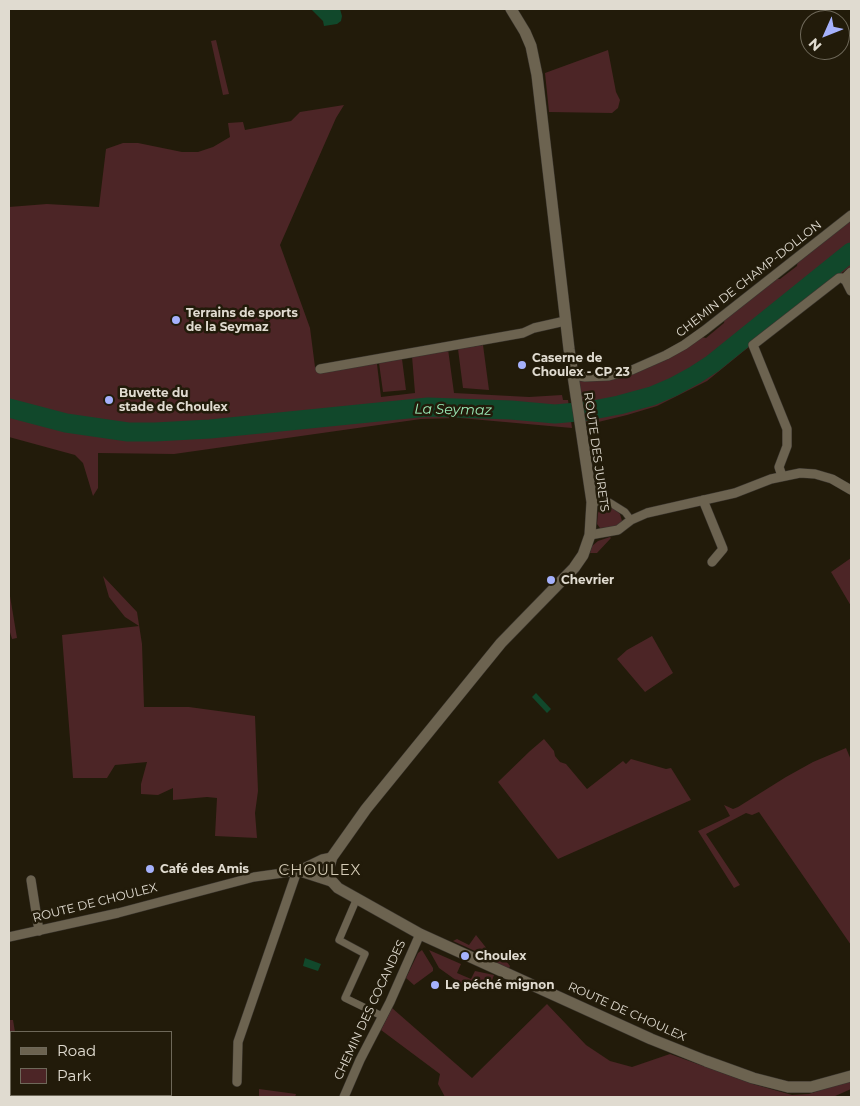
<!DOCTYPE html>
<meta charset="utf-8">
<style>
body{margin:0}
#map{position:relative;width:860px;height:1106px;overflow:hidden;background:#221b0a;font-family:Montserrat,sans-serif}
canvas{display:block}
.frame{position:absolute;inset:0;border:10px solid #e0dbd0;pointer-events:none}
.legend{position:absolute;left:10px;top:1031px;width:162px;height:65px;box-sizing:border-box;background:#221b0a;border:1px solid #6e6859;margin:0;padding:6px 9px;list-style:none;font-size:15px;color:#e0dbd0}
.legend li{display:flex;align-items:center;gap:10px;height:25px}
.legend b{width:25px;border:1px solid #6e6859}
.north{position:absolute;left:800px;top:10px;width:50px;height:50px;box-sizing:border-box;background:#221b0a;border:1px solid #6e6859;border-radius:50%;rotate:226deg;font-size:14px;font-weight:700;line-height:20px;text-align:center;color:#e0dbd0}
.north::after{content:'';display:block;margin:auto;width:18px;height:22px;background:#a5b1fc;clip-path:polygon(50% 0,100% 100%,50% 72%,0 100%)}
</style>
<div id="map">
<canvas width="860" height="1106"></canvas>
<div class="frame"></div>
<ul class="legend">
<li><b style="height:6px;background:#6c6350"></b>Road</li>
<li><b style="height:14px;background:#4c2526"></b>Park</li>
</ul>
<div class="north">N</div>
</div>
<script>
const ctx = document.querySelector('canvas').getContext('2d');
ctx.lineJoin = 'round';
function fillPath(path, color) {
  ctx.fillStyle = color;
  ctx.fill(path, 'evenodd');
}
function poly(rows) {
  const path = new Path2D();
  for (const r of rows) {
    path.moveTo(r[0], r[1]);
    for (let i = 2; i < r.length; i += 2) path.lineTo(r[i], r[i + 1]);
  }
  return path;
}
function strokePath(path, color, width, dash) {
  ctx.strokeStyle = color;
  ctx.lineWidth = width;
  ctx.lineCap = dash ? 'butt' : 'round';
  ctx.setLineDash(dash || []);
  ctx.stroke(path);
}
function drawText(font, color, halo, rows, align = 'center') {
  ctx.font = font + ' Montserrat,sans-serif';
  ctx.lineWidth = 5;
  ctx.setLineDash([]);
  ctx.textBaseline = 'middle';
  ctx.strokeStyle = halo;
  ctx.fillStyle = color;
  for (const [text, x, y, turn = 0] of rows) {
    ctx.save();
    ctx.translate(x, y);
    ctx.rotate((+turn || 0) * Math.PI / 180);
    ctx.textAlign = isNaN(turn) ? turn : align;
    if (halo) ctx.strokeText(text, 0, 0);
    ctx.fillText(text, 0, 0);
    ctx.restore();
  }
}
fillPath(poly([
 [216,40,229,94,223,95,211,41],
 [608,50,616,92,620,100,618,108,612,113,549,112,545,73],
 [344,105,336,118,280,245,310,328,315,367,376,356,381,397,415,393,412,356,448,349,454,393,529,397,562,395,563,400,568,400,572,428,460,418,421,419,174,454,98,453,98,488,93,496,83,463,75,455,9,437,9,207,47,204,99,207,106,149,123,143,138,143,182,152,198,152,213,147,230,137,228,123,243,122,245,130,291,121,300,112],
 [851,216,851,266,757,337,750,346,707,381,657,406,627,415,586,425,572,375,632,370,697,336,706,338,724,323,725,314,770,279,780,279,797,266,798,257],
 [483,345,489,390,463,388,458,349],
 [402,359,406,390,383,392,379,363],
 [606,507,612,507,620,514,622,521,620,524,613,527,600,528,597,524,598,513,600,509],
 [610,537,611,538,597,553,590,553,592,546,598,541],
 [851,558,851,606,831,572],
 [103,576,137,612,142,644,144,707,189,707,255,716,258,791,255,813,257,838,215,836,217,798,207,797,173,800,173,788,158,795,141,794,141,784,147,762,115,765,107,778,73,778,62,635,139,626,125,617,109,597],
 [9,590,17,638,12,639,9,629],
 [652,636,673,673,645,692,617,659,627,650],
 [544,739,554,751,555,756,560,762,566,764,587,789,623,761,626,764,631,759,666,769,671,768,691,800,558,859,498,782,530,751],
 [846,748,851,760,851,945,759,812,752,815,746,813,706,834,740,885,734,888,698,831,730,816,724,805,733,809,738,807,786,777,813,762],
 [476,935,495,959,506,961,510,966,509,969,485,958,486,956,453,941,457,939,469,945],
 [422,950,433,968,433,971,414,985,406,978,418,953],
 [429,950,461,964,457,973,471,979,475,971,494,975,490,986,467,988,439,968],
 [547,1004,586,1045,610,1061,632,1067,670,1054,753,1084,792,1095,809,1094,851,1080,851,1089,833,1097,445,1097,438,1084,440,1074,381,1030,392,1008,472,1078],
 [9,1020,13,1020,15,1032,11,1032,11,1095,162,1095,162,1097,9,1097],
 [259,1089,296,1094,295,1097,259,1097]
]), '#4c2526');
fillPath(poly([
 [311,9,340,9,342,16,341,21,337,24,324,26,323,21],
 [536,693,551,709,547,713,532,697],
 [305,958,321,964,318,971,303,966]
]), '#11482b');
strokePath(poly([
 [9,408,66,423,128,432,155,432,210,429,428,407,511,410,555,414,588,411,619,405,652,396,673,387,695,375,712,364,851,252]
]), '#11482b', 19);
const pedestrian = poly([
 [592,502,609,502,625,512,631,520],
 [357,898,339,940,365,954,345,998,382,1016]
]);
const minor = poly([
 [844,279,851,272],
 [320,369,523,333,534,328,565,321],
 [572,375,585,377,609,376,632,370,666,355,684,345,705,330,851,215],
 [782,476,779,467,787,446,787,429,753,345,839,278,842,278,846,281,851,291],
 [703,500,723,549,712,562],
 [590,535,618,530,631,520,647,513,735,493,771,479,800,473,815,474,832,479,851,490],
 [297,871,331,882],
 [31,880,39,931],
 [9,937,118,913,254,877,297,871,322,859,332,857],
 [237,1082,238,1042,297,871],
 [344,1097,360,1060,390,1002,420,934]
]);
const tertiary = poly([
 [511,9,525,32,531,46,537,75,569,349,592,502,590,535,583,555,574,568,501,643,366,809,332,857,328,870,329,878,338,888,420,934,651,1039,706,1061,753,1078,788,1087,811,1087,851,1076]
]);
strokePath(pedestrian, '#3a352e', 8);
strokePath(minor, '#3a352e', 10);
strokePath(tertiary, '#3a352e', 12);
strokePath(pedestrian, '#6c6350', 7);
strokePath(minor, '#6c6350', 9);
strokePath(tertiary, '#6c6350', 11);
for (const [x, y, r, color] of [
 [176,320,5,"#a5b1fc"],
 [522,365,5,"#a5b1fc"],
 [109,400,5,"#a5b1fc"],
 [551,580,5,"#a5b1fc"],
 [150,869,5,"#a5b1fc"],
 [465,956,5,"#a5b1fc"],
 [435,985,5,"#a5b1fc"]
]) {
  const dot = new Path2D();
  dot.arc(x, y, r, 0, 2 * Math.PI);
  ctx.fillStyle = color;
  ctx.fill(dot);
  strokePath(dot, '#221b0a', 2);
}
drawText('12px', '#e0dbd0', '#221b0a', [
 ["CHEMIN DE CHAMP-DOLLON",749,279,-38],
 ["ROUTE DES JURETS",596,452,82],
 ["ROUTE DE CHOULEX",95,903,-14],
 ["CHEMIN DES COCANDES",370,1010,-65],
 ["ROUTE DE CHOULEX",627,1012,24]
]);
drawText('bold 12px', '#e0dbd0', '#221b0a', [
 ["Terrains de sports",186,313],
 ["de la Seymaz",186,327],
 ["Caserne de",532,358],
 ["Choulex - CP 23",532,372],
 ["Buvette du",119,393],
 ["stade de Choulex",119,407],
 ["Chevrier",561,580],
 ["Café des Amis",160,869],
 ["Choulex",475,956],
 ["Le péché mignon",445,985]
], 'left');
drawText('italic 14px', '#9bebb8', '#221b0a', [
 ["La Seymaz",453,410,1]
]);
ctx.letterSpacing = '1px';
drawText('15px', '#d5ccb7', '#221b0a', [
 ["CHOULEX",320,871]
]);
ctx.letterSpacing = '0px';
</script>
